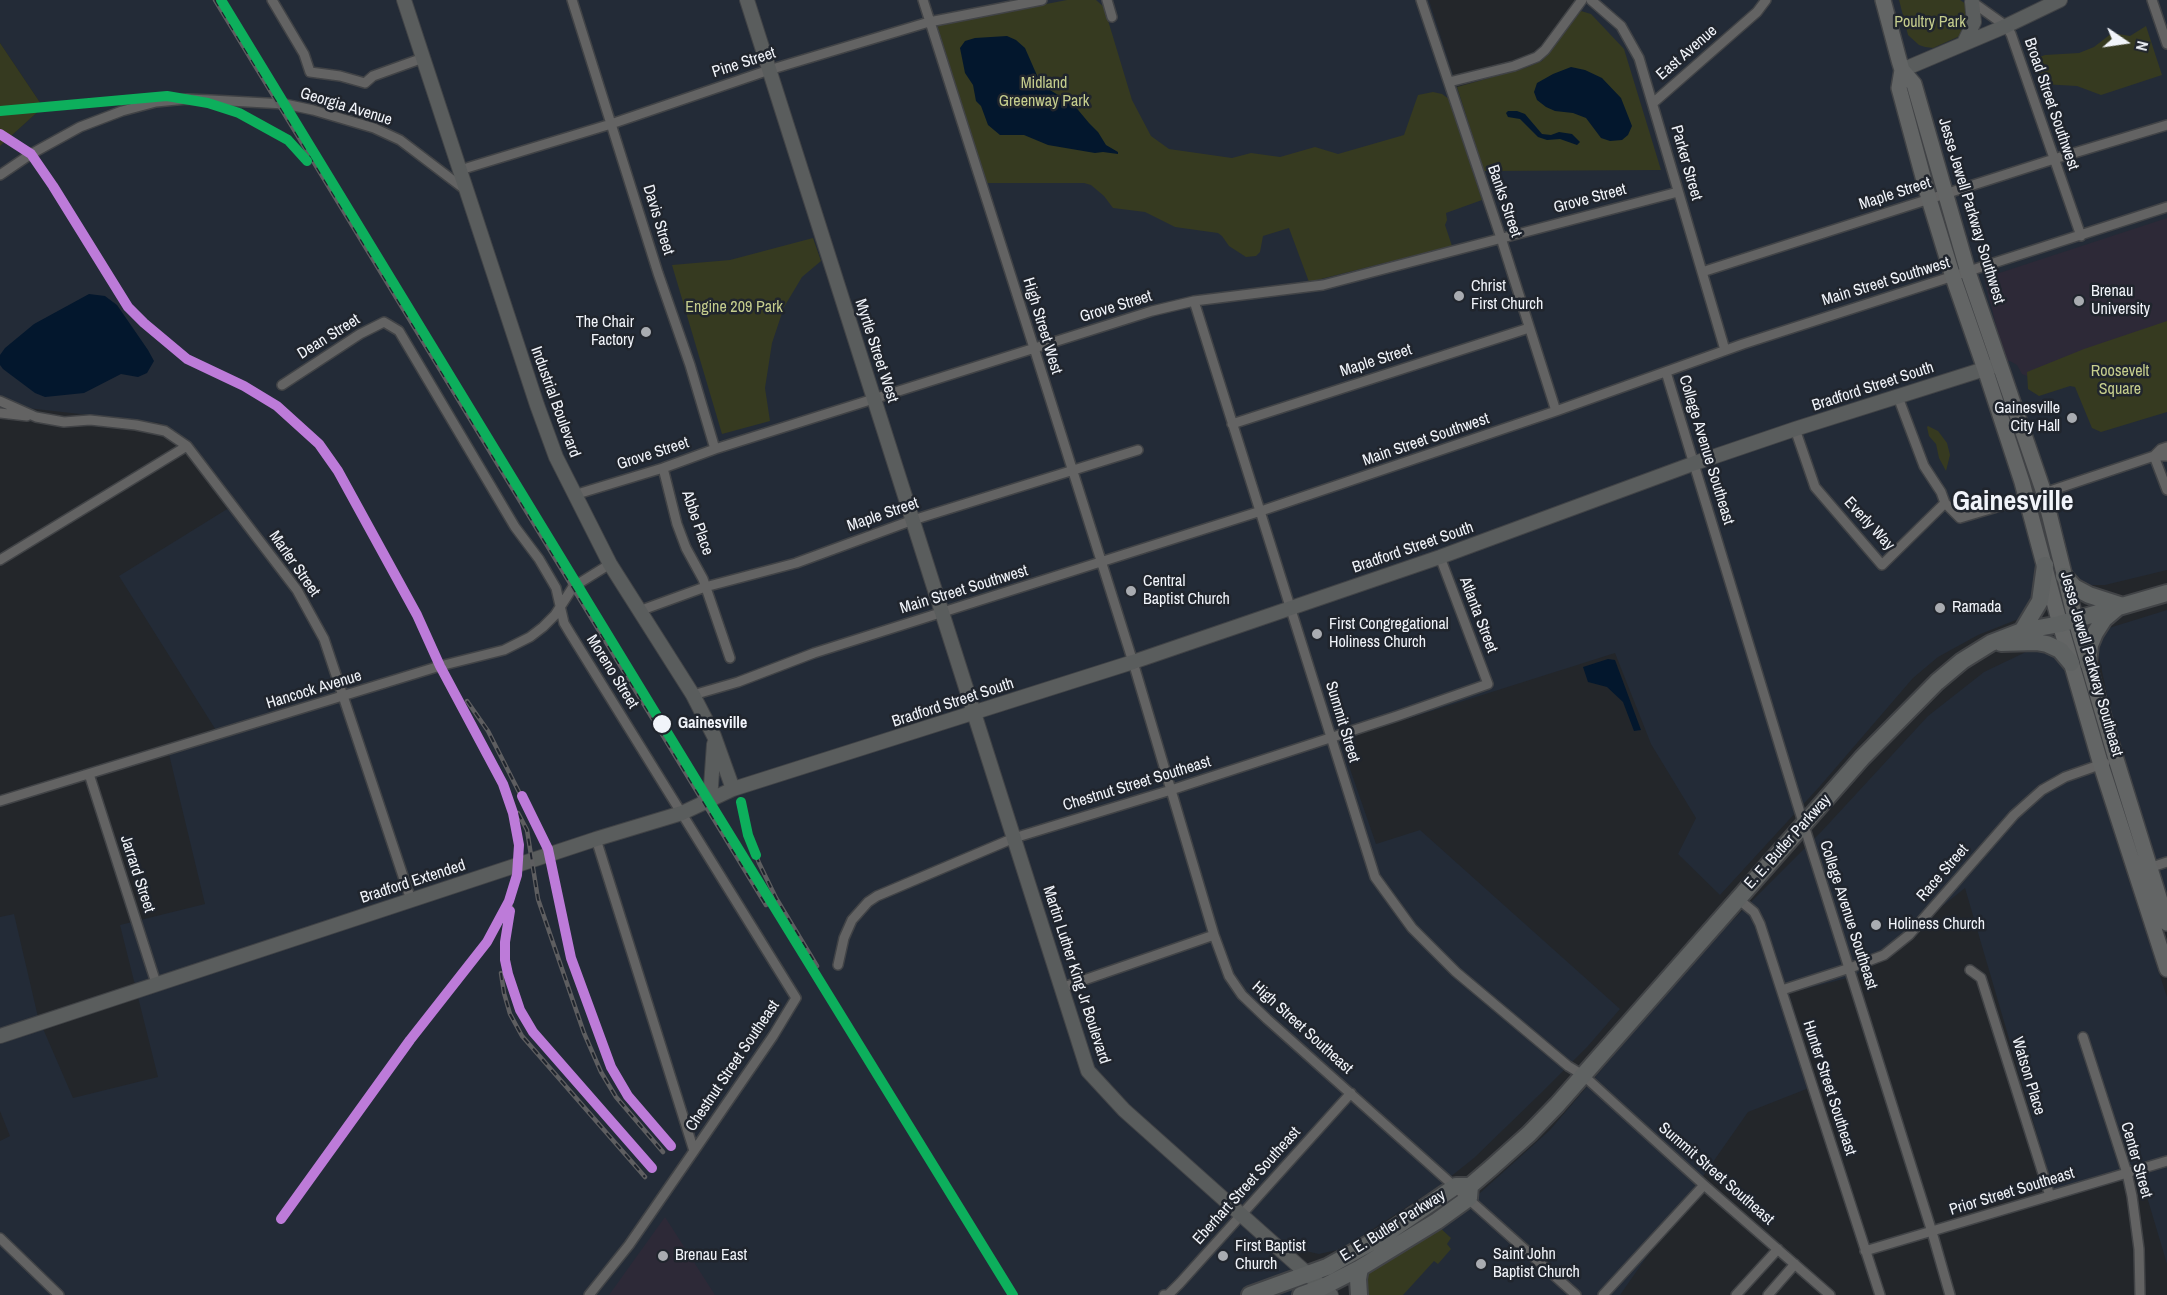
<!DOCTYPE html>
<style>
body{margin:0}
#map{position:relative;width:2167px;height:1295px;overflow:hidden;background:#23262a;font-family:"Archivo Narrow",sans-serif}
canvas{display:block}
.north{position:absolute;left:2095px;top:12px;width:60px;height:60px;-webkit-text-stroke:4px #20252d;paint-order:stroke;rotate:103deg;font-size:16px;font-weight:700;line-height:24px;text-align:center;color:#f1f4fa}
.north::after{content:'';display:block;margin:auto;width:21px;height:27px;background:#f1f4fa;clip-path:polygon(50% 0,100% 100%,50% 72%,0 100%)}
</style>
<div id="map">
<canvas width="2167" height="1295"></canvas>
<div class="north">N</div>
</div>
<script>
const ctx = document.querySelector('canvas').getContext('2d');
ctx.lineJoin = 'round';
function fillPath(path, color) {
  ctx.fillStyle = color;
  ctx.fill(path, 'evenodd');
}
function poly(rows) {
  const path = new Path2D();
  for (const r of rows) {
    path.moveTo(r[0], r[1]);
    for (let i = 2; i < r.length; i += 2) path.lineTo(r[i], r[i + 1]);
  }
  return path;
}
function strokePath(path, color, width, dash) {
  ctx.strokeStyle = color;
  ctx.lineWidth = width;
  ctx.lineCap = dash ? 'butt' : 'round';
  ctx.setLineDash(dash || []);
  ctx.stroke(path);
}
function drawText(font, color, halo, rows, align = 'center') {
  ctx.font = font + ' "Archivo Narrow",sans-serif';
  ctx.lineWidth = 5;
  ctx.setLineDash([]);
  ctx.textBaseline = 'middle';
  ctx.strokeStyle = halo;
  ctx.fillStyle = color;
  for (const [text, x, y, turn = 0] of rows) {
    ctx.save();
    ctx.translate(x, y);
    ctx.rotate((+turn || 0) * Math.PI / 180);
    ctx.textAlign = isNaN(turn) ? turn : align;
    if (halo) ctx.strokeText(text, 0, 0);
    ctx.fillText(text, 0, 0);
    ctx.restore();
  }
}
fillPath(poly([
 [0,0,1429,0,1457,87,1525,68,1542,61,1589,0,2167,0,2167,570,2105,585,2089,585,2034,600,2021,618,1978,635,1938,657,1913,678,1820,786,1720,895,1678,854,1696,818,1651,744,1615,653,1340,740,1376,844,1420,830,1620,1009,1588,1046,1539,1095,1474,1158,1439,1186,1342,1249,1319,1254,1287,1247,1334,1295,0,1295,0,1141,10,1136,0,1111,0,917,14,914,38,1017,73,1098,158,1077,120,925,205,904,168,750,219,735,119,576,232,506,192,445,160,423,0,405,0,146,43,107,0,43],
 [2167,610,2167,903,2115,732,2097,648,2103,631,2109,628],
 [2045,646,2062,655,2121,856,2167,997,2167,1264,2139,1170,2055,1196,1965,888,1855,976,1789,993,1814,1086,1748,1112,1620,1295,1366,1295,1365,1276,1450,1220,1550,1130,1705,948,1821,832,1928,716,1984,672,2030,650]
]), '#232b37');
fillPath(poly([
 [2167,218,2167,324,2027,376,2022,374,2017,365,2010,361,2005,361,1984,278],
 [665,1217,715,1295,609,1295]
]), '#2d2937');
fillPath(poly([
 [1067,0,1096,0,1104,7,1132,100,1151,136,1169,149,1232,158,1251,153,1280,157,1315,147,1338,154,1404,135,1418,95,1433,92,1442,94,1449,99,1482,200,1446,213,1447,220,1445,225,1452,246,1309,282,1289,228,1263,236,1260,252,1256,256,1246,257,1229,246,1222,236,1218,233,1175,227,1145,212,1113,208,1104,196,1091,185,1084,183,986,183,937,25],
 [1899,0,1960,0,1966,4,1971,20,1960,36,1933,48,1925,47,1919,45,1908,35],
 [1581,11,1591,14,1624,49,1661,170,1484,171,1457,87,1525,68,1542,61],
 [2146,26,2162,75,2101,95,2077,86,2042,84,2034,59,2045,55,2079,53,2094,47,2112,33,2130,36],
 [0,43,43,107,0,146],
 [813,238,821,261,802,277,784,307,772,343,765,388,770,421,722,434,672,265,730,260],
 [2167,321,2167,412,2101,432,2092,428,2075,387,2070,386,2039,396,2028,389,2027,372,2084,349],
 [1928,426,1938,431,1947,443,1950,455,1946,471,1939,458,1936,444,1929,436,1927,427],
 [1438,1226,1451,1238,1447,1244,1451,1249,1438,1264,1434,1261,1403,1295,1365,1295,1365,1272]
]), '#363a20');
fillPath(poly([
 [1007,36,1016,40,1025,48,1039,80,1050,90,1074,105,1089,123,1098,132,1106,145,1118,152,1118,154,1103,152,1095,153,1048,145,1024,135,1000,135,988,125,981,106,976,101,973,85,965,73,960,48,965,41,975,38],
 [1571,67,1585,70,1602,78,1621,98,1632,126,1628,135,1622,140,1610,141,1601,138,1586,118,1573,113,1555,111,1546,107,1537,100,1534,92,1537,83,1553,74],
 [1508,111,1517,111,1525,114,1542,134,1551,135,1559,132,1572,134,1580,142,1577,145,1560,139,1547,140,1538,137,1520,119,1508,117,1506,113],
 [89,294,105,296,117,305,148,350,154,361,147,373,138,377,121,374,84,393,45,397,35,393,3,369,0,365,0,355,5,348,34,324],
 [1608,659,1615,660,1641,730,1634,731,1623,702,1607,687,1588,682,1583,667]
]), '#03172d');
const street = poly([
 [272,0,304,54,310,72,340,76,365,83,373,76,423,58],
 [572,0,658,273,690,365,715,449],
 [923,0,1034,348,1133,662,1214,935,1229,976,1242,995,1267,1019,1576,1295],
 [1107,0,1112,17],
 [1421,0,1501,238,1556,411],
 [1591,0,1621,26,1639,58,1725,350],
 [2152,0,2167,44],
 [1971,1,2006,26,2011,34,2081,236],
 [1449,82,1514,66,1537,57,1545,50,1582,0],
 [1653,103,1757,12,1766,0],
 [460,170,611,124,769,70,929,22,1042,0],
 [0,175,31,154,80,127,122,111,156,102,187,99,211,100,285,104,313,110,374,128,400,140,467,191],
 [1702,272,2054,159,2167,125],
 [1194,301,1375,877,1412,928,1456,972,1568,1066,1583,1075,1704,1185,1830,1295],
 [1666,372,1797,803,1932,1232,1950,1295],
 [282,385,360,334,384,322,399,331,515,527,539,559,556,588,564,623,570,633,796,998,773,1036,694,1151,629,1245,589,1295],
 [1898,397,1924,466,1941,492,1945,503],
 [0,401,36,417,64,422,90,420,136,425,165,431,187,446,297,590,324,639,411,900],
 [0,413,27,416],
 [1232,424,1529,328],
 [1795,429,1815,487,1882,565,1945,503,1960,518,2027,498],
 [2154,456,2167,490],
 [2154,456,2167,456],
 [663,468,677,524,686,548,703,579,730,658],
 [2044,493,2154,456,2161,449,2167,447],
 [574,495,663,468,715,449,1152,311,1194,301,1323,285,1678,192],
 [0,560,187,446],
 [639,611,705,587,796,563,913,520,1138,450],
 [693,695,738,682,814,653,1261,511,1556,411,1743,344,2167,207],
 [89,774,156,983],
 [0,801,440,666,504,650,530,637,543,627,555,615,573,587,610,564],
 [596,839,694,1151],
 [2146,869,2167,862],
 [1737,898,1754,912,1760,924,1880,1295],
 [838,965,844,938,852,920,868,902,877,896,1014,838,1171,790,1397,716,1488,684,1440,557],
 [1970,970,1981,978,2050,1196],
 [1061,988,1214,935],
 [1782,990,1850,968,1884,955,1909,935,2014,815,2042,790,2065,777,2105,763],
 [2083,1037,2127,1173,2132,1196,2139,1249,2140,1295],
 [0,1238,59,1295],
 [1865,1251,2167,1161],
 [1164,1295,1168,1295,1180,1283,1351,1093],
 [1603,1295,1704,1185],
 [1736,1295,1778,1249],
 [1768,1295,1795,1264]
]);
const secondary = poly([
 [404,0,537,405,556,457,610,564,693,695,714,736,733,789],
 [747,0,1088,1071,1124,1110,1331,1295],
 [1964,43,1974,22,1972,2],
 [1902,70,2006,26,2060,0],
 [710,800,714,744],
 [0,1036,596,839,682,813,733,789,1133,662,1440,557,1695,463,1795,429,1994,366]
]);
const primary = poly([
 [1883,0,1899,60,1902,70,1914,84,1968,272,2044,493,2075,618,2116,759,2167,923],
 [1902,70,1899,88,1929,199,1953,277,1985,369,2022,482,2060,624,2101,765,2167,969]
]);
const highway = poly([
 [2064,576,2074,587,2089,595,2120,605],
 [2022,631,2040,601,2045,565],
 [2001,643,2036,642,2047,644,2060,650,2071,663],
 [2088,663,2090,645,2095,633,2104,619,2117,608],
 [1250,1295,1327,1267,1383,1236,1456,1186,1470,1186,1491,1168,1529,1134,1557,1105,1862,758,1937,682,1962,661,1991,643,2022,631,2060,624,2167,593],
 [1301,1295,1323,1287,1360,1268,1437,1221,1469,1198,1470,1186],
 [1359,1295,1358,1279,1360,1268]
]);
strokePath(street, '#414346', 12);
strokePath(secondary, '#414346', 16);
strokePath(primary, '#414346', 18);
strokePath(highway, '#414346', 20);
strokePath(street, '#636363', 9);
strokePath(secondary, '#5a5d5d', 14);
strokePath(primary, '#636565', 15);
strokePath(highway, '#5f6262', 16);
const rail = poly([
 [215,0,766,905],
 [0,111,167,96,208,103,239,113,288,140,302,156],
 [0,134,31,154,53,186,128,307,144,323,187,359,244,386,277,406,319,444,338,471,417,615,440,666,503,784,513,813,519,845,517,875,509,901,487,942,410,1040,281,1219],
 [467,701,488,731,548,849,571,958,611,1067,628,1096,671,1146],
 [741,802,748,835,759,863,776,898,817,966],
 [518,813,527,830,538,899,584,1033,601,1072,616,1097,663,1152],
 [511,907,505,942,505,960,508,974,520,1010,533,1032,652,1168],
 [501,973,504,993,510,1014,522,1036,645,1177]
]);
strokePath(rail, '#5e5e60', 4.5);
strokePath(rail, '#20252d', 2, [7]);
strokePath(poly([
 [221,0,709,801,1013,1295],
 [0,111,167,96,208,103,239,113,288,140,307,161],
 [741,802,748,835,756,855]
]), '#0daf5c', 10);
strokePath(poly([
 [0,134,31,154,53,186,128,307,144,323,187,359,244,386,277,406,319,444,338,471,417,615,440,666,503,784,513,813,519,845,517,875,509,901,487,942,410,1040,281,1219],
 [522,796,548,849,571,958,611,1067,628,1096,671,1146],
 [510,911,505,942,505,960,508,974,520,1010,533,1032,652,1168]
]), '#bd7bd9', 10);
for (const [x, y, r, color] of [
 [1459,296,6,"#a9acb1"],
 [2079,301,6,"#a9acb1"],
 [646,332,6,"#a9acb1"],
 [2072,418,6,"#a9acb1"],
 [1131,591,6,"#a9acb1"],
 [1940,608,6,"#a9acb1"],
 [1317,634,6,"#a9acb1"],
 [662,724,10,"#f1f4fa"],
 [1876,925,6,"#a9acb1"],
 [663,1256,6,"#a9acb1"],
 [1223,1256,6,"#a9acb1"],
 [1481,1264,6,"#a9acb1"]
]) {
  const dot = new Path2D();
  dot.arc(x, y, r, 0, 2 * Math.PI);
  ctx.fillStyle = color;
  ctx.fill(dot);
  strokePath(dot, '#20252d', 2);
}
drawText('16px', '#c5cd8d', '#20252d', [
 ["Poultry Park",1930,23],
 ["Midland",1044,84],
 ["Greenway Park",1044,102],
 ["Engine 209 Park",734,308],
 ["Roosevelt",2120,372],
 ["Square",2120,390]
]);
drawText('16px', '#f1f4fa', '#20252d', [
 ["East Avenue",1687,53,-41],
 ["Pine Street",744,63,-18],
 ["Broad Street Southwest",2051,104,71],
 ["Georgia Avenue",346,107,17],
 ["Parker Street",1686,163,74],
 ["Maple Street",1895,194,-18],
 ["Grove Street",1590,199,-15],
 ["Banks Street",1504,201,71],
 ["Jesse Jewell Parkway Southwest",1971,211,73],
 ["Davis Street",658,220,73],
 ["Main Street Southwest",1886,282,-17],
 ["Grove Street",1116,307,-17],
 ["High Street West",1042,326,73],
 ["Dean Street",329,337,-32],
 ["Myrtle Street West",876,351,72],
 ["Maple Street",1376,361,-18],
 ["Bradford Street South",1873,387,-18],
 ["Industrial Boulevard",555,402,70],
 ["Main Street Southwest",1426,440,-19],
 ["College Avenue Southeast",1706,450,73],
 ["Grove Street",653,454,-18],
 ["Maple Street",883,515,-19],
 ["Abbe Place",697,523,71],
 ["Everly Way",1869,524,47],
 ["Bradford Street South",1413,548,-19],
 ["Marler Street",294,564,55],
 ["Main Street Southwest",964,590,-17],
 ["Atlanta Street",1478,615,69],
 ["Jesse Jewell Parkway Southeast",2091,664,74],
 ["Moreno Street",612,672,58],
 ["Hancock Avenue",314,690,-17],
 ["Bradford Street South",953,703,-18],
 ["Summit Street",1342,722,73],
 ["Chestnut Street Southeast",1137,784,-17],
 ["E. E. Butler Parkway",1788,842,-48],
 ["Race Street",1943,873,-49],
 ["Jarrard Street",137,874,72],
 ["Bradford Extended",413,882,-18],
 ["College Avenue Southeast",1848,915,72],
 ["Martin Luther King Jr Boulevard",1076,975,72],
 ["High Street Southeast",1302,1028,42],
 ["Chestnut Street Southeast",733,1066,-56],
 ["Watson Place",2028,1076,73],
 ["Hunter Street Southeast",1829,1088,72],
 ["Center Street",2136,1160,74],
 ["Summit Street Southeast",1716,1174,41],
 ["Eberhart Street Southeast",1247,1186,-48],
 ["Prior Street Southeast",2012,1192,-17],
 ["E. E. Butler Parkway",1393,1226,-32]
]);
drawText('16px', '#f1f4fa', '#20252d', [
 ["Christ",1471,287],
 ["First Church",1471,305],
 ["Brenau",2091,292],
 ["University",2091,310],
 ["The Chair",634,323,"right"],
 ["Factory",634,341,"right"],
 ["Gainesville",2060,409,"right"],
 ["City Hall",2060,427,"right"],
 ["Central",1143,582],
 ["Baptist Church",1143,600],
 ["Ramada",1952,608],
 ["First Congregational",1329,625],
 ["Holiness Church",1329,643],
 ["Holiness Church",1888,925],
 ["First Baptist",1235,1247],
 ["Church",1235,1265],
 ["Saint John",1493,1255],
 ["Baptist Church",1493,1273],
 ["Brenau East",675,1256]
], 'left');
drawText('bold 16px', '#f1f4fa', '#20252d', [
 ["Gainesville",678,724]
], 'left');
drawText('bold 28px', '#f1f4fa', '#20252d', [
 ["Gainesville",2013,502]
]);
</script>
